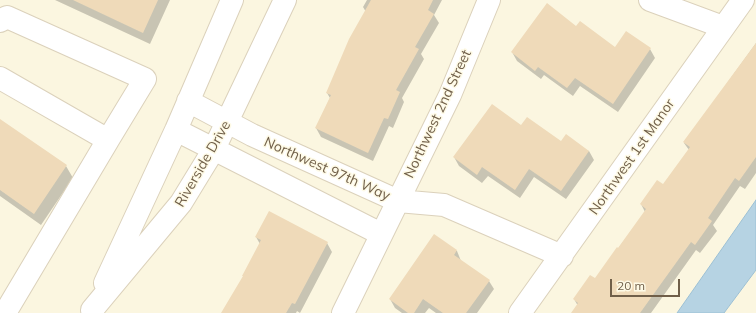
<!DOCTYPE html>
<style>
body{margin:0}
#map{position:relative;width:756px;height:313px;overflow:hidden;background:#fbf6e0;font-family:Mulish,sans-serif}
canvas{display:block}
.scale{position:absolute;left:610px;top:279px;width:70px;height:18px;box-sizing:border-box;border:2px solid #705f49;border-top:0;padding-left:5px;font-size:12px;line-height:14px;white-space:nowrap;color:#705f49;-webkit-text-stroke:3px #fefae6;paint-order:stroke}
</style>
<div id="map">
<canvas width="756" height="313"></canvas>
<div class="scale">20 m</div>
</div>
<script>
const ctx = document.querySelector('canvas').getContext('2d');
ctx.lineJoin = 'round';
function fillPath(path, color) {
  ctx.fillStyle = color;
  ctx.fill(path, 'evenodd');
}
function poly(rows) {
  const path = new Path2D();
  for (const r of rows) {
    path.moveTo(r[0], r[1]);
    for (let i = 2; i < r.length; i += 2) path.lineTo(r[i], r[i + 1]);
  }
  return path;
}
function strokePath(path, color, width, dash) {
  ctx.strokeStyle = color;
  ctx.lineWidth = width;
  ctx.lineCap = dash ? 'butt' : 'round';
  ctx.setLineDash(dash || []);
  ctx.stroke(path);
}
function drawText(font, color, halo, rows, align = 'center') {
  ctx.font = font + ' Mulish,sans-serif';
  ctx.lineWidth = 3;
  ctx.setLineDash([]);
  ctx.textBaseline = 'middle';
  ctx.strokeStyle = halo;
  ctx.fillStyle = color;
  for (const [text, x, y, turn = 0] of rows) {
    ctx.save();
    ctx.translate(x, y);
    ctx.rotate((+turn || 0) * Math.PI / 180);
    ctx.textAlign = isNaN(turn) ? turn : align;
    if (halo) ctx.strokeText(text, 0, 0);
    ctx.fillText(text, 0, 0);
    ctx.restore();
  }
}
const water = poly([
 [756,200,756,270,724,313,677,313,756,200]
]);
fillPath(water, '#b6d3e3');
strokePath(water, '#9dc0d4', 1);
fillPath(poly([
 [55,0,170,0,150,44],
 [367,0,442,0,434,15,439,23,421,54,424,59,402,98,404,102,393,128,389,126,373,161,321,137,316,128,330,98,327,93,366,12,363,7],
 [577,27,615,49,650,49,655,58,618,112,580,86,573,96,544,75,541,79,517,61,512,52],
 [756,43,756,173,745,189,740,186,713,225,717,231,700,253,696,250,651,313,572,313,578,306,574,299,595,280,645,212,641,204,663,186,689,150,684,143],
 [0,121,66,166,73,178,41,225,0,196],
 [522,127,561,143,589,151,594,160,566,199,534,177,520,198,488,176,482,183,459,166,454,157],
 [435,236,457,251,461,261,489,281,494,289,477,313,436,313,429,308,425,313,402,313,395,308,390,299],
 [256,237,327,243,332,252,300,313,297,311,296,313,226,313,260,244]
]), '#0003');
fillPath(poly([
 [73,0,158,0,143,33],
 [371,0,433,0,428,10,434,14,415,47,419,49,396,90,400,92,388,119,384,118,368,153,315,128,331,95,326,93,349,39],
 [547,3,576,26,580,21,615,47,626,31,651,48,613,104,575,78,567,88,538,67,535,71,511,52],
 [756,43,756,157,739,181,735,178,708,218,712,221,695,245,691,242,640,313,571,313,578,303,573,299,590,275,595,278,617,247,618,248,646,209,640,204,657,180,663,184,690,147,683,142],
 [492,104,521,125,527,117,561,141,566,134,589,151,561,191,529,169,515,190,482,167,477,175,453,157],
 [0,119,67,165,34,214,0,190],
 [269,211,328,242,295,304,292,303,286,313,221,313,243,276,242,276,261,240,255,237],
 [434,234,457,250,454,255,490,280,466,313,443,313,423,299,414,313,408,313,389,299]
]), '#efdab9');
const minor = poly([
 [650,0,723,27],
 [0,21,7,17,145,79,108,140],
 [0,78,108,140,5,313],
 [188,101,252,135,398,201,444,205,562,256],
 [176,130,381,234],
 [105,283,176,130,232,0],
 [92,310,181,203,214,149,285,0],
 [343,313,450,95,489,0],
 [520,313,743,0]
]);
strokePath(minor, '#dbd1bb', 24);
strokePath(minor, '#fff', 22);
drawText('14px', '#705f49', '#fefae6', [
 ["Northwest 2nd Street",438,114,-65],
 ["Northwest 1st Manor",632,157,-55],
 ["Riverside Drive",203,164,-60],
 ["Northwest 97th Way",327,169,24]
]);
</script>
